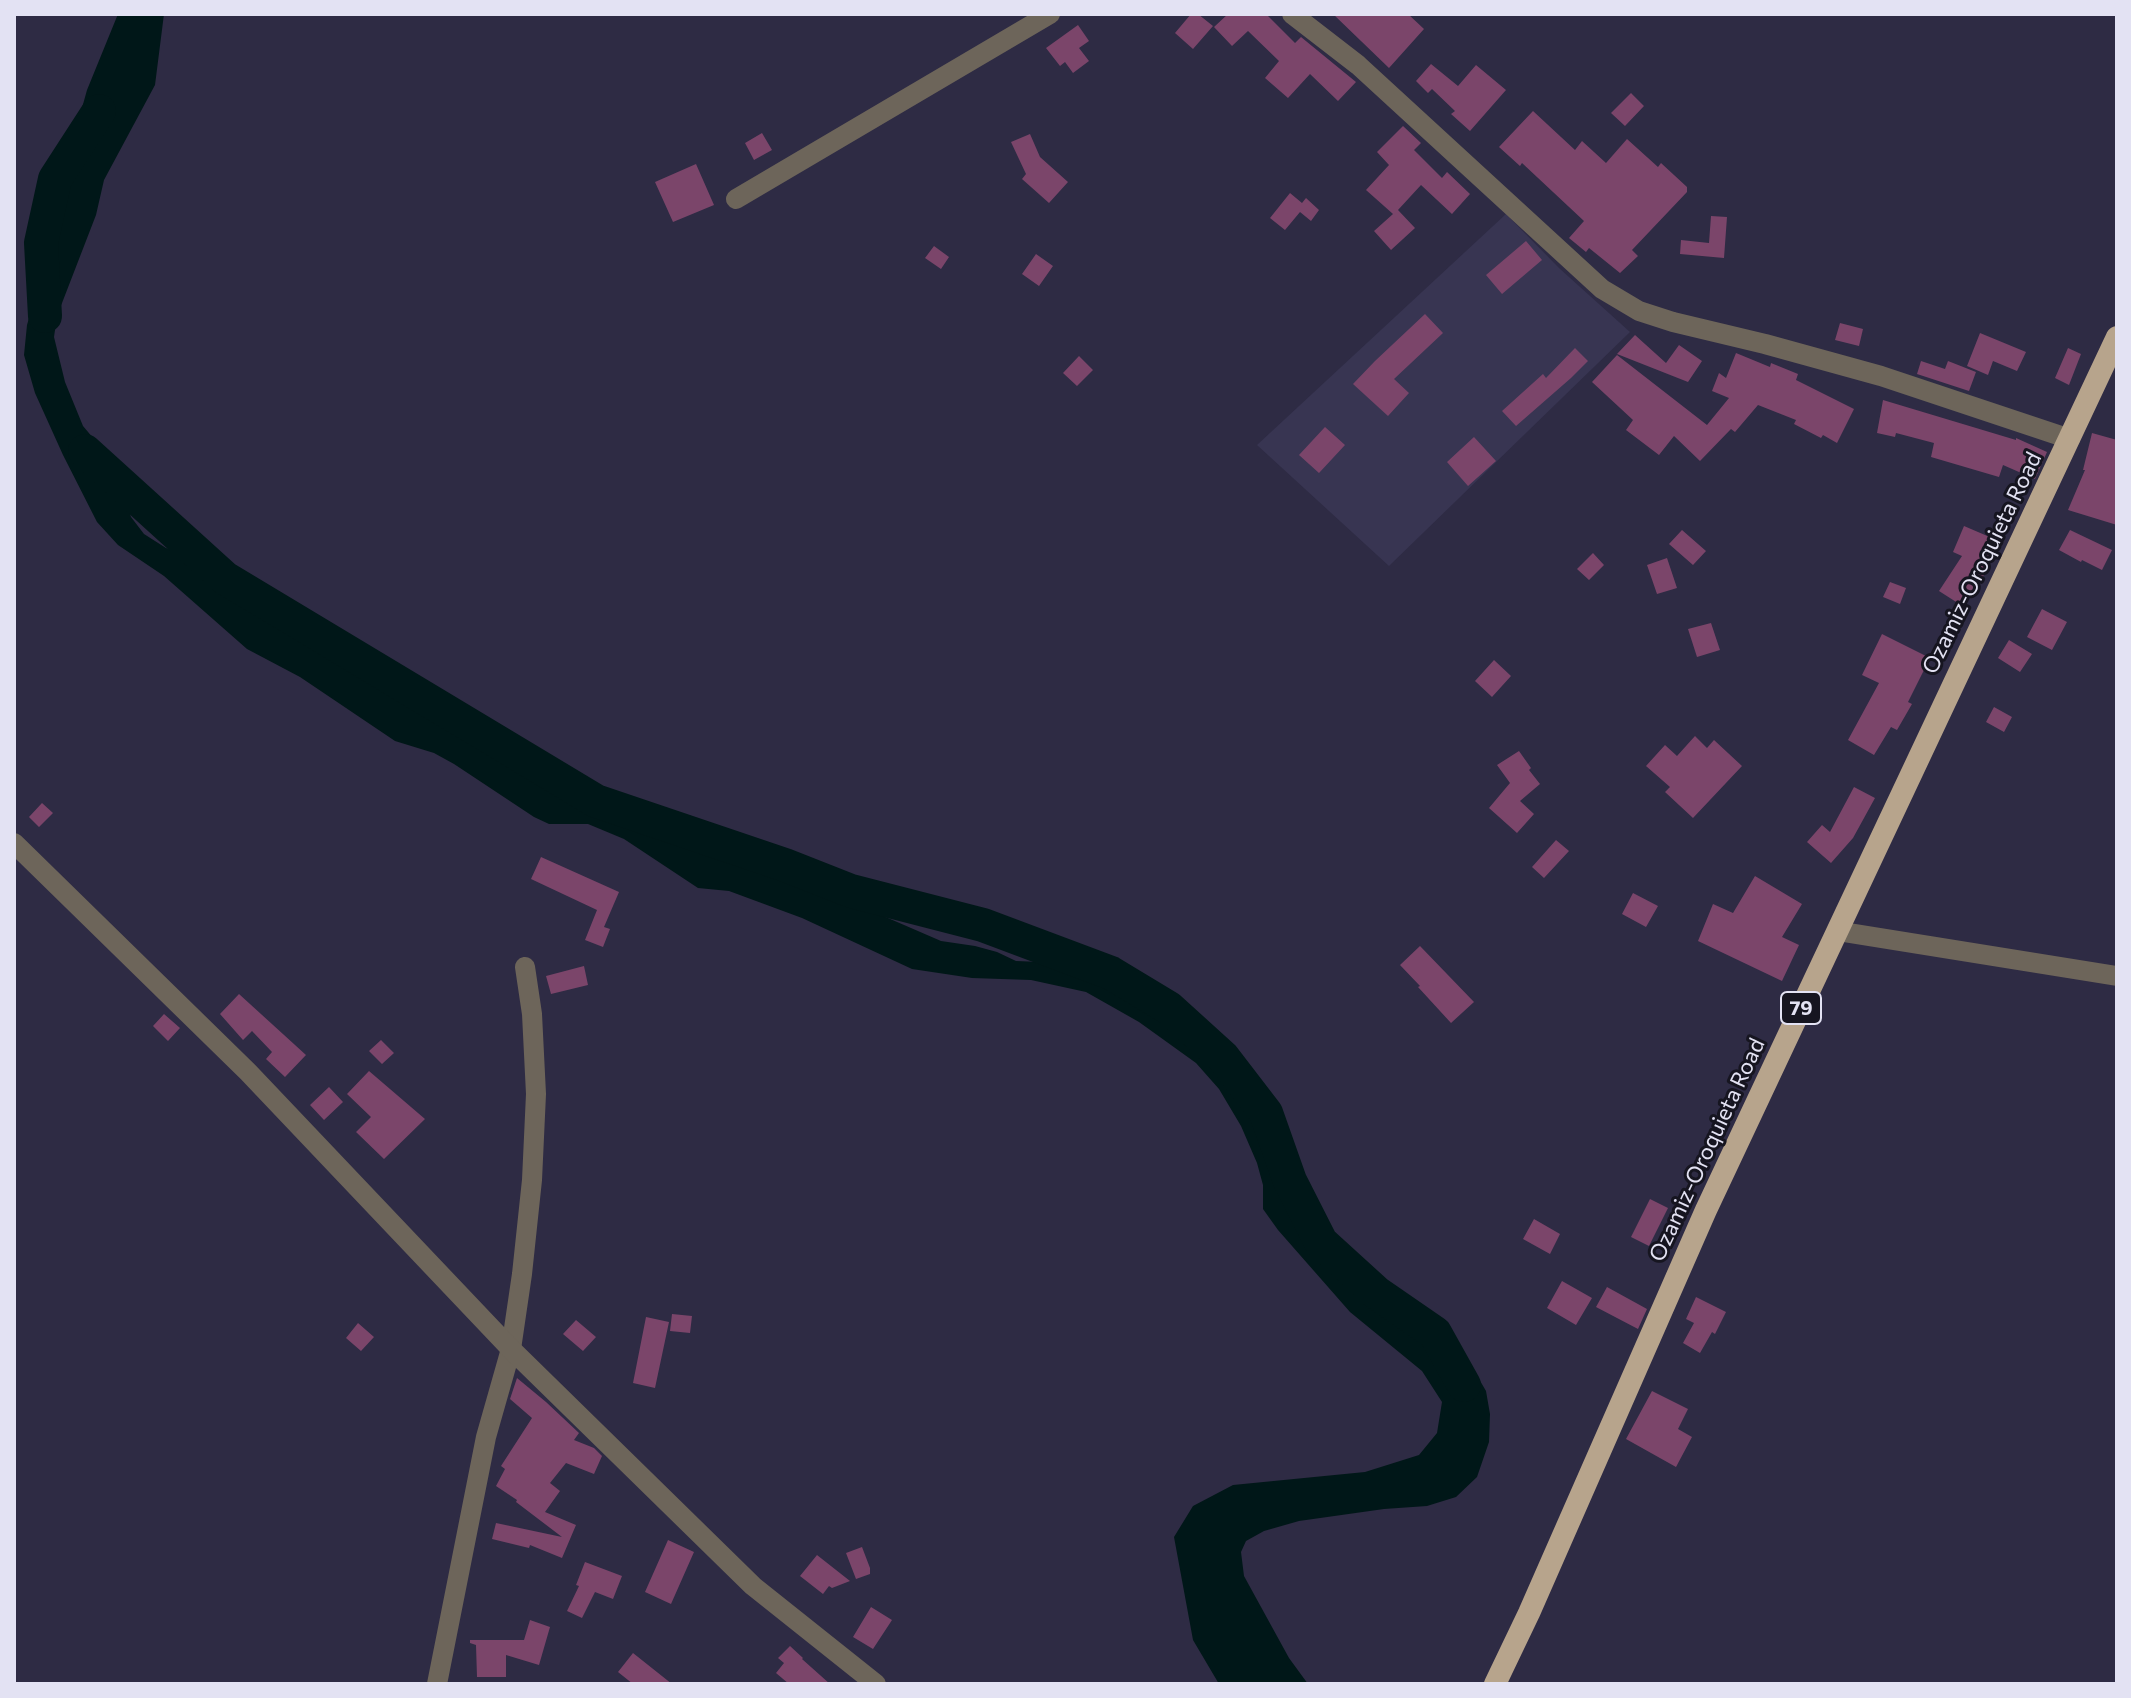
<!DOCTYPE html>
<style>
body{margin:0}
#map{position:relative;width:2131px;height:1698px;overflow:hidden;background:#2e2b44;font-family:Commissioner,sans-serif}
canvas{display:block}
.frame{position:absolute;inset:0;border:16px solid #e3e2f3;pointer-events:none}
</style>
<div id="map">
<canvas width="2131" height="1698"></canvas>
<div class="frame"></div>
</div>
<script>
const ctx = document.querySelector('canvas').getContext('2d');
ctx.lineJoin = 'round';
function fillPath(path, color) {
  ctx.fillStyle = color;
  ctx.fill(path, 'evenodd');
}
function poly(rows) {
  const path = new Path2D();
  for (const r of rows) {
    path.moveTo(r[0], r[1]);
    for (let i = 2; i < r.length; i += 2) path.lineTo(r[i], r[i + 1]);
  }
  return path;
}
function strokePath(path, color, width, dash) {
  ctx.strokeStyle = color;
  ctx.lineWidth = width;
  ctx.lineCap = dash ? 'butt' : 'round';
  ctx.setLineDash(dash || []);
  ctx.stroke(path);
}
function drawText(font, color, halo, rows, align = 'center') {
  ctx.font = font + ' Commissioner,sans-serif';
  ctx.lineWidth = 6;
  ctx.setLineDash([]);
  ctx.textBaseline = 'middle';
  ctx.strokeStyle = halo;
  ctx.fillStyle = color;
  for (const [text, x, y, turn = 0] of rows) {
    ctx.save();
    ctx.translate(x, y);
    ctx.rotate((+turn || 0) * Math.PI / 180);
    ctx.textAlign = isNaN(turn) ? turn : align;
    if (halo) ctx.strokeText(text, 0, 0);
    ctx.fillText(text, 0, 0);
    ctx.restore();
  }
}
fillPath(poly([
 [1506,214,1559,268,1630,332,1389,566,1257,445]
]), '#383552');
fillPath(poly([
 [118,14,164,14,155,85,104,180,96,215,57,316,54,337,65,382,83,426,114,463,131,517,144,534,166,548,185,554,276,621,366,680,408,702,441,717,526,769,618,816,687,842,784,873,941,941,975,946,997,952,1016,961,1041,962,1105,978,1155,1007,1206,1048,1255,1112,1275,1153,1291,1207,1309,1242,1383,1304,1461,1358,1475,1372,1486,1391,1490,1414,1489,1442,1477,1477,1456,1497,1427,1506,1384,1509,1299,1521,1264,1531,1246,1541,1241,1552,1244,1576,1289,1658,1308,1684,1219,1684,1193,1640,1174,1537,1193,1506,1233,1485,1365,1472,1419,1455,1437,1433,1442,1402,1422,1371,1350,1312,1278,1230,1263,1209,1263,1185,1257,1163,1241,1126,1219,1089,1196,1063,1139,1022,1086,992,1031,980,972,978,912,969,802,918,729,891,698,888,624,839,588,824,549,824,534,817,454,764,434,753,395,741,300,677,247,649,164,576,118,545,97,522,63,455,35,393,24,355,27,325,71,172,77,126,87,90]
]), '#001718');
strokePath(poly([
 [45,316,41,243,55,179,99,111],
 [85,451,225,578,596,801,785,865,851,891,983,925,1111,973,1169,1008,1223,1057,1266,1113,1290,1181,1321,1242,1377,1293,1435,1333,1464,1385]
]), '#001718', 34);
fillPath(poly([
 [1191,14,1198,14,1213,26,1193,49,1175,33],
 [1228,14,1266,14,1295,43,1301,37,1356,82,1338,101,1310,74,1288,98,1265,78,1279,61,1248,31,1232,46,1214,27],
 [1333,14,1408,14,1424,29,1389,68],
 [1078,25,1089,41,1079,48,1089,61,1073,73,1065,62,1060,66,1046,48],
 [1431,64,1458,86,1476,65,1506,90,1470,131,1451,114,1455,111,1432,89,1428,93,1416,81],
 [1631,93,1644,106,1625,126,1611,113],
 [1533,111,1575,150,1582,141,1606,163,1627,139,1658,167,1661,163,1687,187,1687,192,1632,250,1638,256,1620,273,1589,248,1586,252,1569,238,1584,221,1522,163,1520,166,1499,147],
 [1403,126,1421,143,1414,150,1442,178,1447,172,1470,194,1452,214,1421,185,1398,210,1415,228,1391,250,1374,231,1393,214,1366,190,1389,165,1377,152],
 [762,133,772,150,754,160,745,143],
 [1030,134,1040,157,1068,182,1049,203,1022,179,1026,174,1011,142],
 [696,164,714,205,673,222,655,182],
 [1290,193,1302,203,1306,198,1319,210,1311,221,1300,212,1285,230,1270,218],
 [1711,216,1727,217,1724,258,1680,254,1681,240,1709,243],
 [1526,241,1542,260,1502,294,1486,275],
 [934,246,949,257,941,269,925,258],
 [1036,254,1053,266,1039,286,1022,274],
 [1425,314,1443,333,1394,379,1409,393,1388,416,1353,384,1375,361],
 [1840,323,1863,329,1859,346,1835,340],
 [1980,333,2026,352,2017,371,1993,361,1988,375,1967,366],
 [1635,335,1666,363,1679,345,1702,361,1688,382,1617,354],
 [1575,348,1588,361,1571,378,1516,426,1502,411,1543,374,1546,378],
 [2068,348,2081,354,2069,385,2055,378],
 [1736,353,1770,367,1771,363,1798,374,1796,380,1854,409,1837,443,1823,435,1821,438,1794,424,1796,420,1758,405,1735,432,1731,429,1700,461,1674,436,1659,455,1626,430,1633,420,1592,382,1617,355,1707,425,1729,398,1712,391,1719,373,1726,378],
 [1079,356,1093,370,1077,386,1063,373],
 [1921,361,1945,369,1948,361,1976,372,1969,391,1917,374],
 [1883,400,2016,440,2016,438,2047,452,2035,479,2003,465,1999,477,1931,457,1934,443,1896,433,1895,437,1877,433],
 [1325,427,1345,445,1319,473,1299,455],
 [2092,433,2117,440,2117,525,2068,510,2085,470,2083,470],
 [1474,437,1496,461,1468,486,1447,462],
 [1964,526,1999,541,1984,575,1964,607,1939,591,1962,556,1953,552],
 [1682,530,1706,551,1693,565,1669,544],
 [2070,530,2112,550,2102,570,2082,560,2081,562,2059,550],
 [1593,553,1604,565,1589,580,1577,569],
 [1667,558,1677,588,1657,594,1647,565],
 [1890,582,1906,588,1900,604,1883,597],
 [2042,609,2067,622,2052,650,2027,637],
 [1711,623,1720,650,1697,657,1688,629],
 [1882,634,1930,658,1908,702,1912,704,1897,730,1891,727,1874,755,1848,740,1879,683,1862,675],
 [2009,640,2032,654,2020,672,1998,658],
 [1494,660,1511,676,1492,697,1475,681],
 [1994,707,2012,717,2004,732,1986,722],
 [1695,736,1707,748,1714,740,1742,766,1693,818,1665,792,1670,787,1646,766,1665,745,1677,756],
 [1519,751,1531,768,1529,770,1540,784,1520,801,1534,814,1517,833,1489,808,1510,783,1497,765],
 [1854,787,1875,798,1853,838,1831,863,1807,842,1822,825,1830,832],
 [42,803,53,813,39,827,29,817],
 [1556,840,1569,851,1544,878,1532,867],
 [541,857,619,892,604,927,610,929,603,947,585,940,597,910,531,879],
 [1755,876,1802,904,1782,937,1799,945,1782,981,1698,941,1713,904,1733,913],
 [1633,893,1658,906,1646,927,1622,914],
 [1420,946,1474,1002,1451,1023,1418,987,1420,986,1400,965],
 [584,966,588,985,551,994,546,976],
 [239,994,306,1055,285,1077,266,1059,272,1052,252,1031,243,1040,220,1014],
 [164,1014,180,1028,168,1041,153,1026],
 [381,1040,394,1053,382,1064,369,1051],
 [369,1071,425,1119,384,1159,356,1132,371,1117,347,1094],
 [329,1087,343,1102,324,1120,310,1105],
 [1650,1199,1668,1208,1649,1246,1631,1237],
 [1534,1219,1560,1234,1550,1254,1523,1239],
 [1562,1281,1592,1298,1576,1325,1547,1308],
 [1607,1287,1647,1309,1638,1329,1596,1307],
 [1696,1297,1726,1312,1715,1334,1712,1332,1700,1353,1683,1343,1694,1323,1686,1319],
 [672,1314,692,1316,690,1333,670,1331],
 [646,1317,669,1322,655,1388,633,1383],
 [576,1320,596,1337,583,1351,563,1334],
 [358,1323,374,1337,361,1351,346,1338],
 [517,1378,546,1402,579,1433,574,1440,594,1448,602,1456,594,1474,566,1463,550,1483,560,1491,545,1512,576,1525,562,1558,530,1545,529,1548,492,1539,496,1523,562,1537,516,1502,517,1500,496,1486,505,1469,501,1466,532,1418,510,1399],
 [1652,1391,1688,1409,1678,1429,1692,1437,1676,1467,1626,1439],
 [668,1540,694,1552,671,1604,645,1592],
 [862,1547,870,1568,870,1574,856,1579,846,1553],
 [817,1555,850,1581,832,1588,829,1586,823,1594,800,1576],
 [585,1562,622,1576,613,1599,595,1592,582,1618,567,1611,579,1586,576,1585],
 [871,1607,892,1620,873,1649,853,1637],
 [530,1620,550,1627,539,1665,506,1655,506,1677,477,1677,476,1645,470,1643,470,1640,524,1640],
 [790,1646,803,1658,802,1659,830,1684,789,1684,776,1673,784,1663,778,1658],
 [633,1653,672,1684,633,1684,618,1672]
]), '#7b456a');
strokePath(poly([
 [1292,14,1358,65,1602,289,1639,311,1673,322,1765,344,1881,376,2070,439],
 [736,199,1050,14],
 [1837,931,2117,976],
 [437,1684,486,1437,511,1349,522,1274,532,1180,536,1094,532,1014,525,967]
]), '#6d655a', 20);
strokePath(poly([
 [14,843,248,1072,511,1349,753,1586,876,1684]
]), '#6d655a', 20);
strokePath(poly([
 [1495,1684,1529,1613,1706,1210,2117,337]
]), '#b7a48c', 22);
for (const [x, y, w] of [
 [1801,1008,40]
]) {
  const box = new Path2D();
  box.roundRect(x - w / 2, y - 16, w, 32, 6);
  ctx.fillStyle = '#161520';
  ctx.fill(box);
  strokePath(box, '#e3e2f3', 2);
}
drawText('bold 20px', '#e3e2f3', null, [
 ["79",1801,1008]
]);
drawText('22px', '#e3e2f3', '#161520', [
 ["Ozamiz-Oroquieta Road",1982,563,-64],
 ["Ozamiz-Oroquieta Road",1707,1150,-65]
]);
</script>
